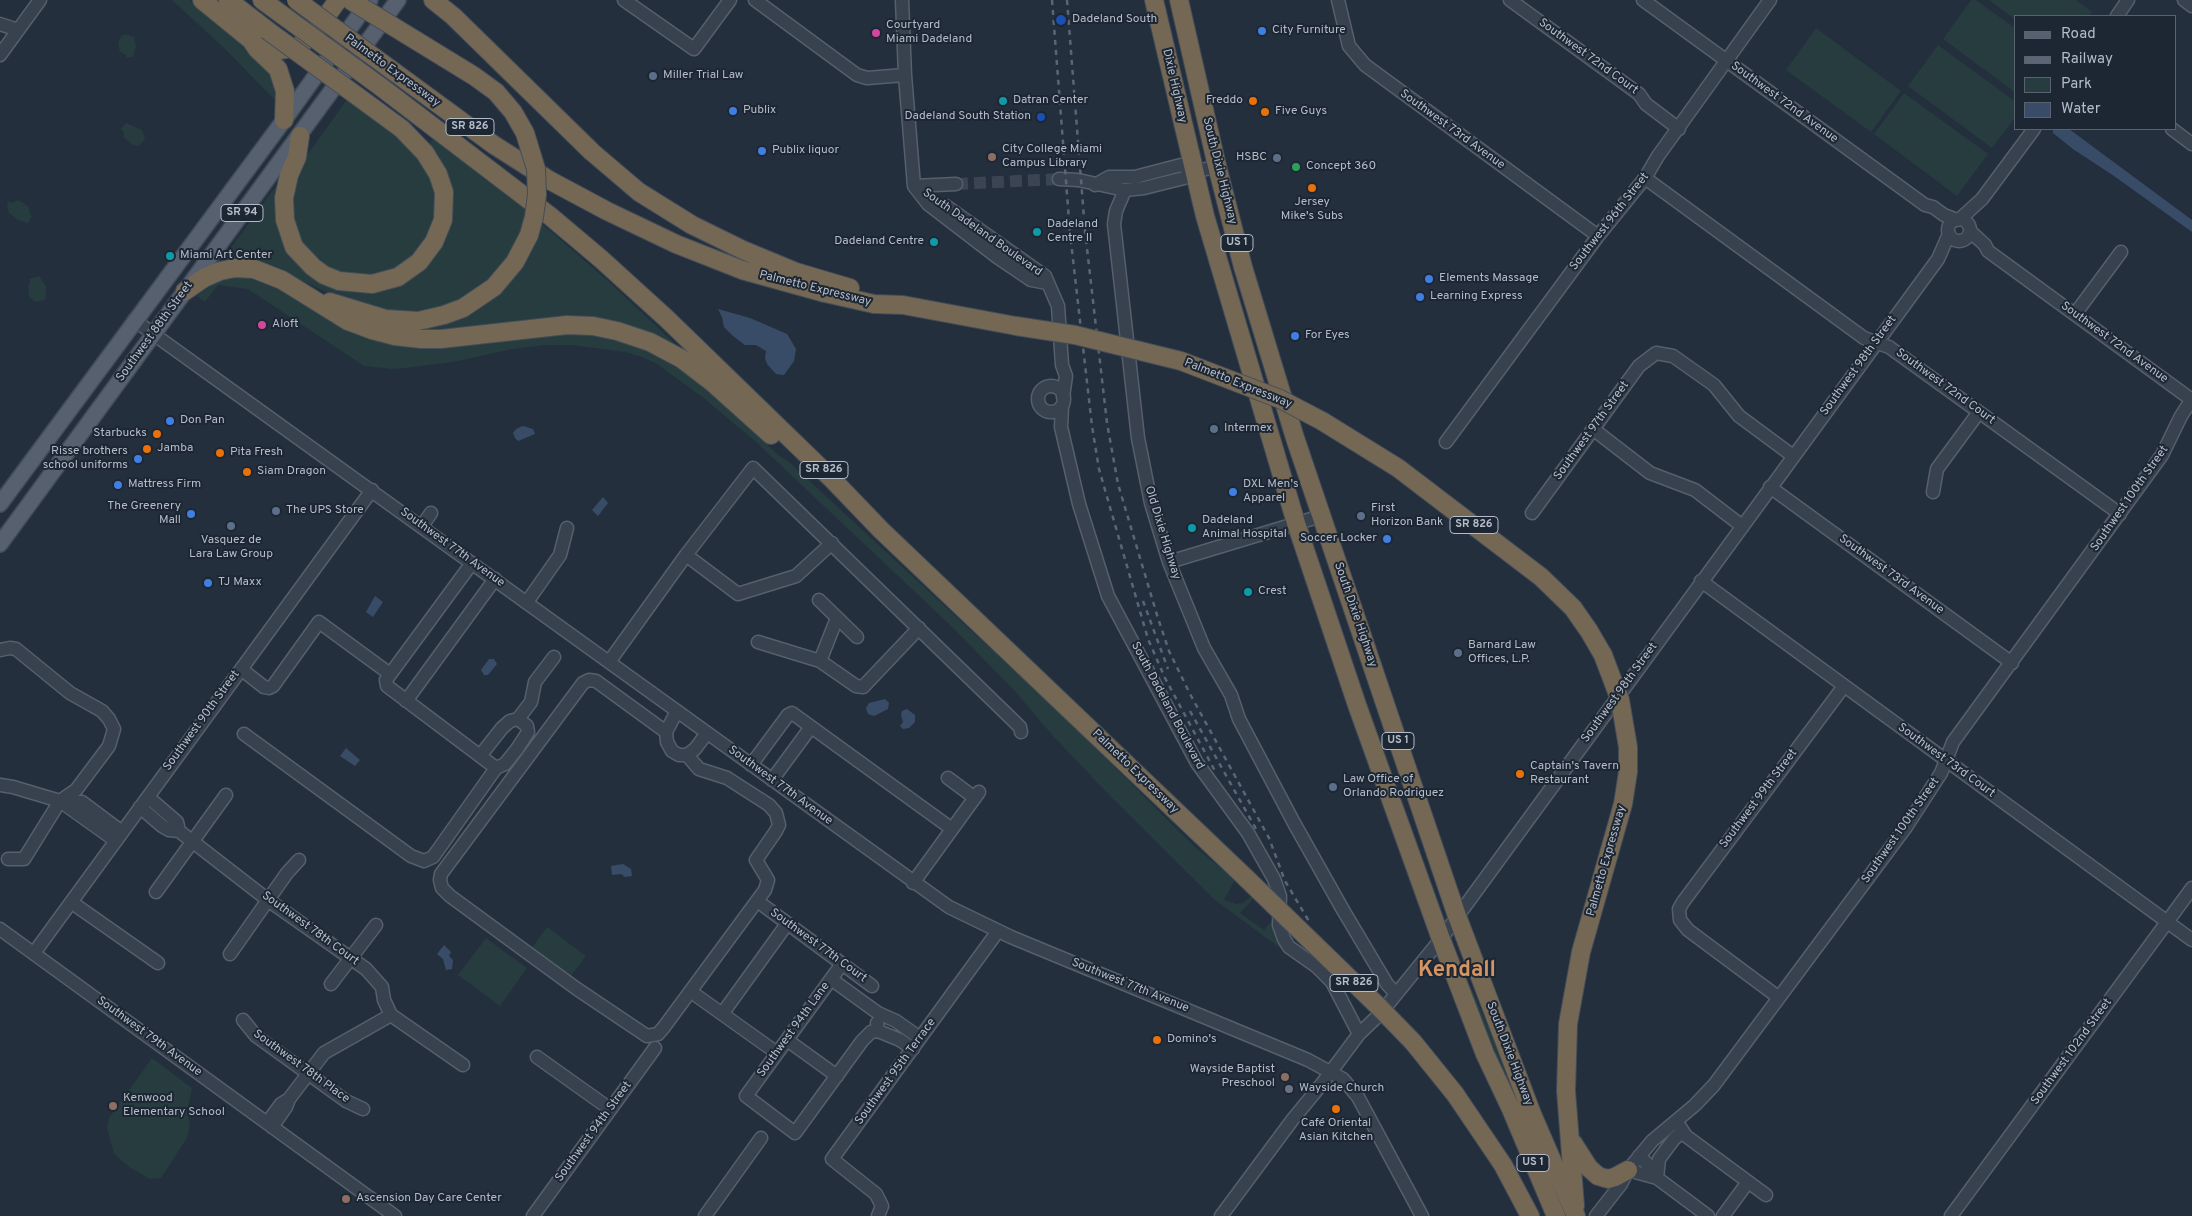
<!DOCTYPE html>
<meta charset="utf-8">
<style>
body{margin:0}
#map{position:relative;width:2192px;height:1216px;overflow:hidden;background:#242f3e;font-family:Overpass,sans-serif}
canvas{display:block}
.legend{position:absolute;left:2014px;top:15px;width:162px;height:115px;box-sizing:border-box;background:#1d2633;border:1px solid #59626f;margin:0;padding:6px 9px;list-style:none;font-size:15px;color:#b4bcc9}
.legend li{display:flex;align-items:center;gap:10px;height:25px}
.legend b{width:25px;border:1px solid #59626f}
</style>
<div id="map">
<canvas width="2192" height="1216"></canvas>
<ul class="legend">
<li><b style="height:6px;background:#56606e"></b>Road</li>
<li><b style="height:6px;background:#5a6575"></b>Railway</li>
<li><b style="height:14px;background:#263c3f"></b>Park</li>
<li><b style="height:14px;background:#394c67"></b>Water</li>
</ul>
</div>
<script>
const ctx = document.querySelector('canvas').getContext('2d');
ctx.lineJoin = 'round';
function fillPath(path, color) {
  ctx.fillStyle = color;
  ctx.fill(path, 'evenodd');
}
function poly(rows) {
  const path = new Path2D();
  for (const r of rows) {
    if (r.length === 3) {
      path.moveTo(r[0] + r[2], r[1]);
      path.arc(r[0], r[1], r[2], 0, 2 * Math.PI);
      continue;
    }
    path.moveTo(r[0], r[1]);
    for (let i = 2; i < r.length; i += 2) path.lineTo(r[i], r[i + 1]);
  }
  return path;
}
function strokePath(path, color, width, dash) {
  ctx.strokeStyle = color;
  ctx.lineWidth = width;
  ctx.lineCap = dash ? 'butt' : 'round';
  ctx.setLineDash(dash || []);
  ctx.stroke(path);
}
function drawText(font, color, halo, rows, align = 'center') {
  ctx.font = font + ' Overpass,sans-serif';
  ctx.lineWidth = 4;
  ctx.setLineDash([]);
  ctx.textBaseline = 'middle';
  ctx.strokeStyle = halo;
  ctx.fillStyle = color;
  for (const [text, x, y, turn = 0] of rows) {
    ctx.save();
    ctx.translate(x, y);
    ctx.rotate((+turn || 0) * Math.PI / 180);
    ctx.textAlign = isNaN(turn) ? turn : align;
    if (halo) ctx.strokeText(text, 0, 0);
    ctx.fillText(text, 0, 0);
    ctx.restore();
  }
}
fillPath(poly([
 [172,0,190,0,267,65,277,76,277,102,223,47],
 [1971,0,1976,0,2016,29,2016,93,1943,39],
 [1989,0,2076,0,2092,12,2089,16,2016,16,2016,20],
 [1816,28,1901,91,1871,132,1786,70],
 [126,34,134,37,136,47,133,57,126,58,126,55,120,52,118,43,121,36],
 [1938,45,2016,102,2016,116,1992,148,1908,86],
 [1904,93,1988,154,1957,196,1874,134],
 [348,98,387,127,415,151,431,175,437,200,434,226,421,250,397,270,369,278,329,270,308,254,293,228,292,187,305,158],
 [126,123,142,130,145,138,142,143,138,146,131,144,124,137,124,132,121,129],
 [433,139,527,211,523,227,511,253,492,277,467,297,434,309,400,312,385,311,331,294,277,270,227,263,225,256,227,253,279,182,301,262,383,288,448,223,427,146],
 [9,201,12,203,18,200,28,206,30,214,32,216,28,223,18,220,9,213,7,205],
 [541,223,607,280,686,354,644,332,442,332,401,328,454,319],
 [241,274,261,276,353,331,363,336,386,341,558,332,596,335,640,346,680,367,699,381,778,455,789,462,1061,714,1195,847,1235,880,1224,900,1236,904,1243,903,1254,894,1256,896,1240,913,1264,930,1272,921,1274,929,1301,960,1299,962,1215,900,1111,797,1054,737,1012,688,949,624,755,441,701,396,657,364,642,357,625,352,571,345,546,345,512,349,453,362,413,367,393,369,364,366,248,289,218,285,205,302,197,296,217,281],
 [39,276,46,286,46,293,45,300,35,302,29,296,28,288,30,281,29,279],
 [547,927,586,956,570,977,531,949],
 [486,938,527,968,500,1006,458,975],
 [1470,985,1497,1047,1565,1216,1562,1216,1497,1060,1468,986],
 [152,1058,192,1088,187,1111,190,1125,187,1138,161,1178,150,1179,131,1168,114,1154,107,1128,109,1118]
]), '#263c3f');
fillPath(poly([
 [2053,129,2069,129,2192,220,2192,232,2114,176,2073,149,2053,133],
 [718,309,750,318,787,334,796,349,794,361,784,375,776,374,767,364,765,358,766,351,756,345,745,345,733,336,724,327,722,317],
 [523,426,533,429,535,434,518,441,515,438,513,433,516,429],
 [603,497,608,503,598,516,592,510],
 [375,596,383,602,373,617,366,612],
 [489,659,494,659,497,664,488,675,484,675,481,670],
 [885,699,889,703,888,709,874,716,868,714,866,708,869,703],
 [907,709,915,715,915,722,909,728,903,729,900,726,903,722,901,715,902,711],
 [346,748,360,760,355,766,340,756],
 [623,864,631,869,632,876,625,877,621,874,612,875,611,866],
 [444,945,451,952,449,956,453,960,452,969,446,970,443,959,437,954]
]), '#394c67');
strokePath(poly([
 [956,184,1059,179]
]), '#3a4453', 12, [12, 6]);
const minor = poly([
 [624,0,694,49,730,0],
 [755,0,857,75,867,78,905,75],
 [902,0,905,75,914,186,928,204,997,257,1031,280,1047,283],
 [1338,0,1349,46,1365,65,1598,236],
 [1510,0,1639,94,1646,104,1679,129],
 [1643,0,1925,205,1933,207,1944,215,1957,220],
 [2184,0,2192,6],
 [2117,16,2128,0],
 [0,24,18,30],
 [0,55,40,0],
 [2172,129,2192,144],
 [1645,178,1864,338,1889,347,2120,514],
 [1059,179,1078,180,1125,190,1144,188,1184,178,1195,172,1217,166],
 [1095,185,1109,177,1135,177,1181,165,1195,172],
 [914,186,956,184],
 [1125,190,1116,211,1114,224,1138,438,1151,503,1169,562,1204,648,1231,695,1239,719,1294,823,1343,910,1387,984,1396,994],
 [946,206,1045,276,1058,306,1062,365,1066,376,1063,397],
 [1960,219,1982,199,2034,129],
 [1959,230,11],
 [1970,231,1985,245,1988,251,2192,400],
 [2075,314,2121,252],
 [134,320,949,907,1011,937,1308,1060,1343,1079,1358,1097,1422,1216],
 [1051,399,13],
 [1062,406,1061,427,1079,504,1108,596,1197,763,1248,833,1274,879,1280,896,1279,925,1284,939,1289,947,1316,966,1332,982,1359,1034],
 [1593,429,1650,473,1695,490,1742,526],
 [1446,442,1598,236,1645,178,1658,156,1770,0],
 [1770,487,2012,663],
 [1933,492,1937,469,1979,412],
 [1532,513,1639,366,1656,353,1673,356,1714,385,1739,416,1793,456],
 [422,526,431,513],
 [686,555,738,594,796,576,832,543],
 [1169,562,1321,516],
 [1701,581,2192,940],
 [819,600,857,637],
 [527,602,560,555,567,528],
 [758,642,820,661,856,686,863,687,919,628],
 [0,650,10,648,16,649,70,693,102,711,109,719,114,729,109,746,76,790,60,801,24,859,8,859],
 [820,661,837,618],
 [609,662,686,555,753,468,1020,727,1021,732],
 [241,669,264,687,269,688,273,686,319,622,390,674],
 [406,701,495,579],
 [677,711,666,732,667,742,672,751,679,755,687,755,695,749,707,733],
 [518,719,531,702,535,682,554,657],
 [666,732,596,681,589,680,583,683,441,874,440,880,442,888,450,896,577,989,647,1036,658,1034,664,1027,765,890,768,880,756,860,776,831,779,825,776,813,769,805,727,778,699,769,687,755],
 [244,734,411,856,424,861,433,857,496,768,387,686,386,680,472,563],
 [480,756,502,728,510,721,518,719,527,726,528,732,517,749,505,764,496,768],
 [751,765,788,715,792,713,952,829],
 [948,778,975,798],
 [772,780,811,727],
 [0,785,13,787,60,801,82,802,122,832],
 [148,797,177,822,179,831],
 [60,801,116,841],
 [140,807,162,826,169,830,179,831,268,900,366,969,382,987,384,1000,391,1015,463,1065],
 [913,883,979,792],
 [156,892,226,795],
 [71,902,158,963],
 [764,906,872,986],
 [0,929,395,1216],
 [34,953,372,490],
 [230,954,287,873,299,860],
 [842,964,746,1096,795,1133,862,1041,871,1032,878,1031],
 [831,979,878,1013,896,1021,920,1038],
 [331,984,376,925],
 [697,996,777,1053],
 [1778,997,1688,930,1680,920,1679,909,1683,902,1844,686],
 [722,1014,787,924],
 [243,1020,256,1036,346,1101,363,1109],
 [877,1023,878,1031,900,1040,913,1049],
 [787,1040,837,1076],
 [537,1057,610,1109],
 [289,1099,324,1053,391,1015],
 [1676,1121,1686,1136,1766,1195],
 [267,1123,281,1104,289,1099,286,1107,272,1127],
 [1639,1156,1654,1170,1657,1178],
 [1628,1170,1657,1178,1708,1216],
 [1657,1178,1659,1159,1674,1139,1682,1132],
 [533,1216,655,1048],
 [705,1216,761,1138],
 [878,1216,882,1206,876,1194,832,1159,998,931],
 [1221,1216,1293,1119,1321,1085,1359,1034,1380,1014,1441,939,1938,259,1949,234],
 [1596,1216,1621,1184,1628,1170,1652,1141,1695,1105,1714,1085,1906,827,1941,773,1953,742,2162,455,2181,416,2192,399],
 [1723,1216,1748,1182],
 [1951,1216,2192,888]
]);
const major = poly([
 [0,504,284,120,370,0],
 [0,544,398,0]
]);
const highway = poly([
 [202,0,251,40,257,49,278,69,285,91,284,120],
 [228,0,267,30],
 [262,0,281,14],
 [433,0,453,16,592,152,639,192,692,225,743,250,796,272,850,288],
 [1154,0,1205,216,1296,523,1357,705,1441,939,1485,1054,1511,1109,1556,1216],
 [1179,0,1217,166,1243,267,1295,438,1457,916,1532,1114,1576,1216],
 [256,42,279,50,298,47,315,32,338,0],
 [393,71,494,145,549,180,607,211,676,244,742,270,825,293,874,304,903,305,1016,326],
 [381,87,550,216,601,259,667,319,832,479,881,530,1246,878],
 [300,136,297,157,289,175,284,198,285,220,294,247,313,267,324,275,339,281,372,284,398,277,419,262,434,242,443,220,444,192,438,174,425,153,402,129,368,104],
 [185,291,204,278,220,271,235,268,254,269,282,280,348,321,372,330,395,336,421,339,441,339,567,325,593,326,617,331,650,342,682,359,712,382,771,435],
 [330,302,386,319,418,321,444,315,463,308,494,287,515,262,529,235],
 [1322,421,1398,468,1541,577,1573,608,1589,631,1603,655],
 [1455,1094,1503,1165,1530,1216],
 [1573,1143,1589,1168,1598,1176,1608,1179,1615,1177,1628,1170],
 [1575,1206,1566,1091,1568,1024,1581,952,1623,804,1628,772,1628,747]
]);
strokePath(minor, '#565f6c', 15);
strokePath(major, '#414a57', 18);
strokePath(highway, '#434c59', 20);
strokePath(minor, '#38414e', 12);
strokePath(major, '#56606e', 15);
strokePath(highway, '#746855', 18);
strokePath(poly([
 [1052,0,1070,233,1092,426,1099,469,1148,639,1165,678,1215,771],
 [1067,0,1085,231,1107,423,1118,484,1157,615,1169,651,1190,694,1269,838,1285,881,1310,923],
 [1143,601,1168,669],
 [1190,711,1256,829]
]), '#5a6575', 2.5, [5, 5]);
const highwayBridge = poly([
 [296,0,393,71],
 [350,0,474,76,496,92,513,112,525,133,536,169,537,195,534,217,529,235],
 [281,14,381,87],
 [267,30,368,104],
 [1016,326,1075,335,1181,361,1280,399,1322,421],
 [1603,655,1620,700,1628,747],
 [1246,878,1379,1007,1413,1042,1455,1094]
]);
strokePath(highwayBridge, '#434c59', 20, []);
strokePath(highwayBridge, '#746855', 18);
for (const [x, y, r, color] of [
 [1061,20,6,"#1a4fb4"],
 [1262,31,5,"#3f7fe0"],
 [876,33,5,"#d1479c"],
 [653,76,5,"#5c6f8a"],
 [1003,101,5,"#0f9aa8"],
 [1253,101,5,"#e8710a"],
 [733,111,5,"#3f7fe0"],
 [1265,112,5,"#e8710a"],
 [1041,117,5,"#1a4fb4"],
 [762,151,5,"#3f7fe0"],
 [992,157,5,"#8d6e63"],
 [1277,158,5,"#5c6f8a"],
 [1296,167,5,"#2e9e5b"],
 [1312,188,5,"#e8710a"],
 [1037,232,5,"#0f9aa8"],
 [934,242,5,"#0f9aa8"],
 [170,256,5,"#0f9aa8"],
 [1429,279,5,"#3f7fe0"],
 [1420,297,5,"#3f7fe0"],
 [262,325,5,"#d1479c"],
 [1295,336,5,"#3f7fe0"],
 [170,421,5,"#3f7fe0"],
 [1214,429,5,"#5c6f8a"],
 [157,434,5,"#e8710a"],
 [147,449,5,"#e8710a"],
 [220,453,5,"#e8710a"],
 [138,459,5,"#3f7fe0"],
 [247,472,5,"#e8710a"],
 [118,485,5,"#3f7fe0"],
 [1233,492,5,"#3f7fe0"],
 [276,511,5,"#5c6f8a"],
 [191,514,5,"#3f7fe0"],
 [1361,516,5,"#5c6f8a"],
 [231,526,5,"#5c6f8a"],
 [1192,528,5,"#0f9aa8"],
 [1387,539,5,"#3f7fe0"],
 [208,583,5,"#3f7fe0"],
 [1248,592,5,"#0f9aa8"],
 [1458,653,5,"#5c6f8a"],
 [1520,774,5,"#e8710a"],
 [1333,787,5,"#5c6f8a"],
 [1157,1040,5,"#e8710a"],
 [1285,1077,5,"#8d6e63"],
 [1289,1089,5,"#6b7280"],
 [113,1106,5,"#8d6e63"],
 [1336,1109,5,"#e8710a"],
 [346,1199,5,"#8d6e63"]
]) {
  const dot = new Path2D();
  dot.arc(x, y, r, 0, 2 * Math.PI);
  ctx.fillStyle = color;
  ctx.fill(dot);
  strokePath(dot, '#1d2633', 2);
}
for (const [x, y, w] of [
 [470,127,48],
 [242,213,42],
 [1237,243,32],
 [824,470,48],
 [1474,525,48],
 [1398,741,32],
 [1354,983,48],
 [1533,1163,32]
]) {
  const box = new Path2D();
  box.roundRect(x - w / 2, y - 8.5, w, 17, 4);
  ctx.fillStyle = '#1d2633';
  ctx.fill(box);
  strokePath(box, '#b4bcc9', 1);
}
drawText('bold 11px', '#b4bcc9', null, [
 ["SR 826",470,127],
 ["SR 94",242,213],
 ["US 1",1237,243],
 ["SR 826",824,470],
 ["SR 826",1474,525],
 ["US 1",1398,741],
 ["SR 826",1354,983],
 ["US 1",1533,1163]
]);
drawText('12px', '#b4bcc9', '#1d2633', [
 ["Dadeland South",1072,20],
 ["Courtyard",886,26],
 ["Miami Dadeland",886,40],
 ["City Furniture",1272,31],
 ["Miller Trial Law",663,76],
 ["Datran Center",1013,101],
 ["Freddo",1243,101,"right"],
 ["Publix",743,111],
 ["Five Guys",1275,112],
 ["Dadeland South Station",1031,117,"right"],
 ["City College Miami",1002,150],
 ["Campus Library",1002,164],
 ["Publix liquor",772,151],
 ["HSBC",1267,158,"right"],
 ["Concept 360",1306,167],
 ["Jersey",1312,203,"center"],
 ["Mike's Subs",1312,217,"center"],
 ["Dadeland",1047,225],
 ["Centre II",1047,239],
 ["Dadeland Centre",924,242,"right"],
 ["Miami Art Center",180,256],
 ["Elements Massage",1439,279],
 ["Learning Express",1430,297],
 ["Aloft",272,325],
 ["For Eyes",1305,336],
 ["Don Pan",180,421],
 ["Intermex",1224,429],
 ["Starbucks",147,434,"right"],
 ["Jamba",157,449],
 ["Risse brothers",128,452,"right"],
 ["school uniforms",128,466,"right"],
 ["Pita Fresh",230,453],
 ["Siam Dragon",257,472],
 ["Mattress Firm",128,485],
 ["DXL Men's",1243,485],
 ["Apparel",1243,499],
 ["The Greenery",181,507,"right"],
 ["Mall",181,521,"right"],
 ["First",1371,509],
 ["Horizon Bank",1371,523],
 ["The UPS Store",286,511],
 ["Dadeland",1202,521],
 ["Animal Hospital",1202,535],
 ["Soccer Locker",1377,539,"right"],
 ["Vasquez de",231,541,"center"],
 ["Lara Law Group",231,555,"center"],
 ["TJ Maxx",218,583],
 ["Crest",1258,592],
 ["Barnard Law",1468,646],
 ["Offices, L.P.",1468,660],
 ["Captain's Tavern",1530,767],
 ["Restaurant",1530,781],
 ["Law Office of",1343,780],
 ["Orlando Rodriguez",1343,794],
 ["Domino's",1167,1040],
 ["Wayside Baptist",1275,1070,"right"],
 ["Preschool",1275,1084,"right"],
 ["Wayside Church",1299,1089],
 ["Kenwood",123,1099],
 ["Elementary School",123,1113],
 ["Café Oriental",1336,1124,"center"],
 ["Asian Kitchen",1336,1138,"center"],
 ["Ascension Day Care Center",356,1199]
], 'left');
drawText('12px', '#b4bcc9', '#1d2633', [
 ["Southwest 72nd Court",1588,57,36],
 ["Palmetto Expressway",392,71,36],
 ["Dixie Highway",1174,86,77],
 ["Southwest 72nd Avenue",1784,103,36],
 ["Southwest 73rd Avenue",1452,130,36],
 ["South Dixie Highway",1219,171,76],
 ["Southwest 96th Street",1610,222,-52],
 ["South Dadeland Boulevard",982,233,35],
 ["Palmetto Expressway",815,289,14],
 ["Southwest 88th Street",155,332,-54],
 ["Southwest 72nd Avenue",2114,343,36],
 ["Southwest 98th Street",1859,366,-54],
 ["Palmetto Expressway",1238,384,22],
 ["Southwest 72nd Court",1945,387,36],
 ["Southwest 97th Street",1592,431,-54],
 ["Southwest 100th Street",2130,499,-55],
 ["Old Dixie Highway",1162,533,73],
 ["Southwest 77th Avenue",452,548,36],
 ["Southwest 73rd Avenue",1891,575,36],
 ["South Dixie Highway",1355,615,71],
 ["Southwest 98th Street",1620,693,-54],
 ["South Dadeland Boulevard",1167,706,62],
 ["Southwest 90th Street",202,721,-54],
 ["Southwest 73rd Court",1946,761,36],
 ["Palmetto Expressway",1135,772,44],
 ["Southwest 77th Avenue",780,786,36],
 ["Southwest 99th Street",1759,799,-53],
 ["Southwest 100th Street",1901,831,-55],
 ["Palmetto Expressway",1607,861,-74],
 ["Southwest 78th Court",310,929,36],
 ["Southwest 77th Court",818,946,36],
 ["Southwest 77th Avenue",1130,986,22],
 ["Southwest 94th Lane",794,1030,-54],
 ["Southwest 79th Avenue",149,1037,36],
 ["Southwest 102nd Street",2072,1052,-54],
 ["South Dixie Highway",1509,1054,69],
 ["Southwest 78th Place",301,1067,36],
 ["Southwest 95th Terrace",896,1072,-54],
 ["Southwest 94th Street",594,1132,-54]
]);
drawText('bold 22px', '#d59563', '#1d2633', [
 ["Kendall",1457,972]
]);
</script>
